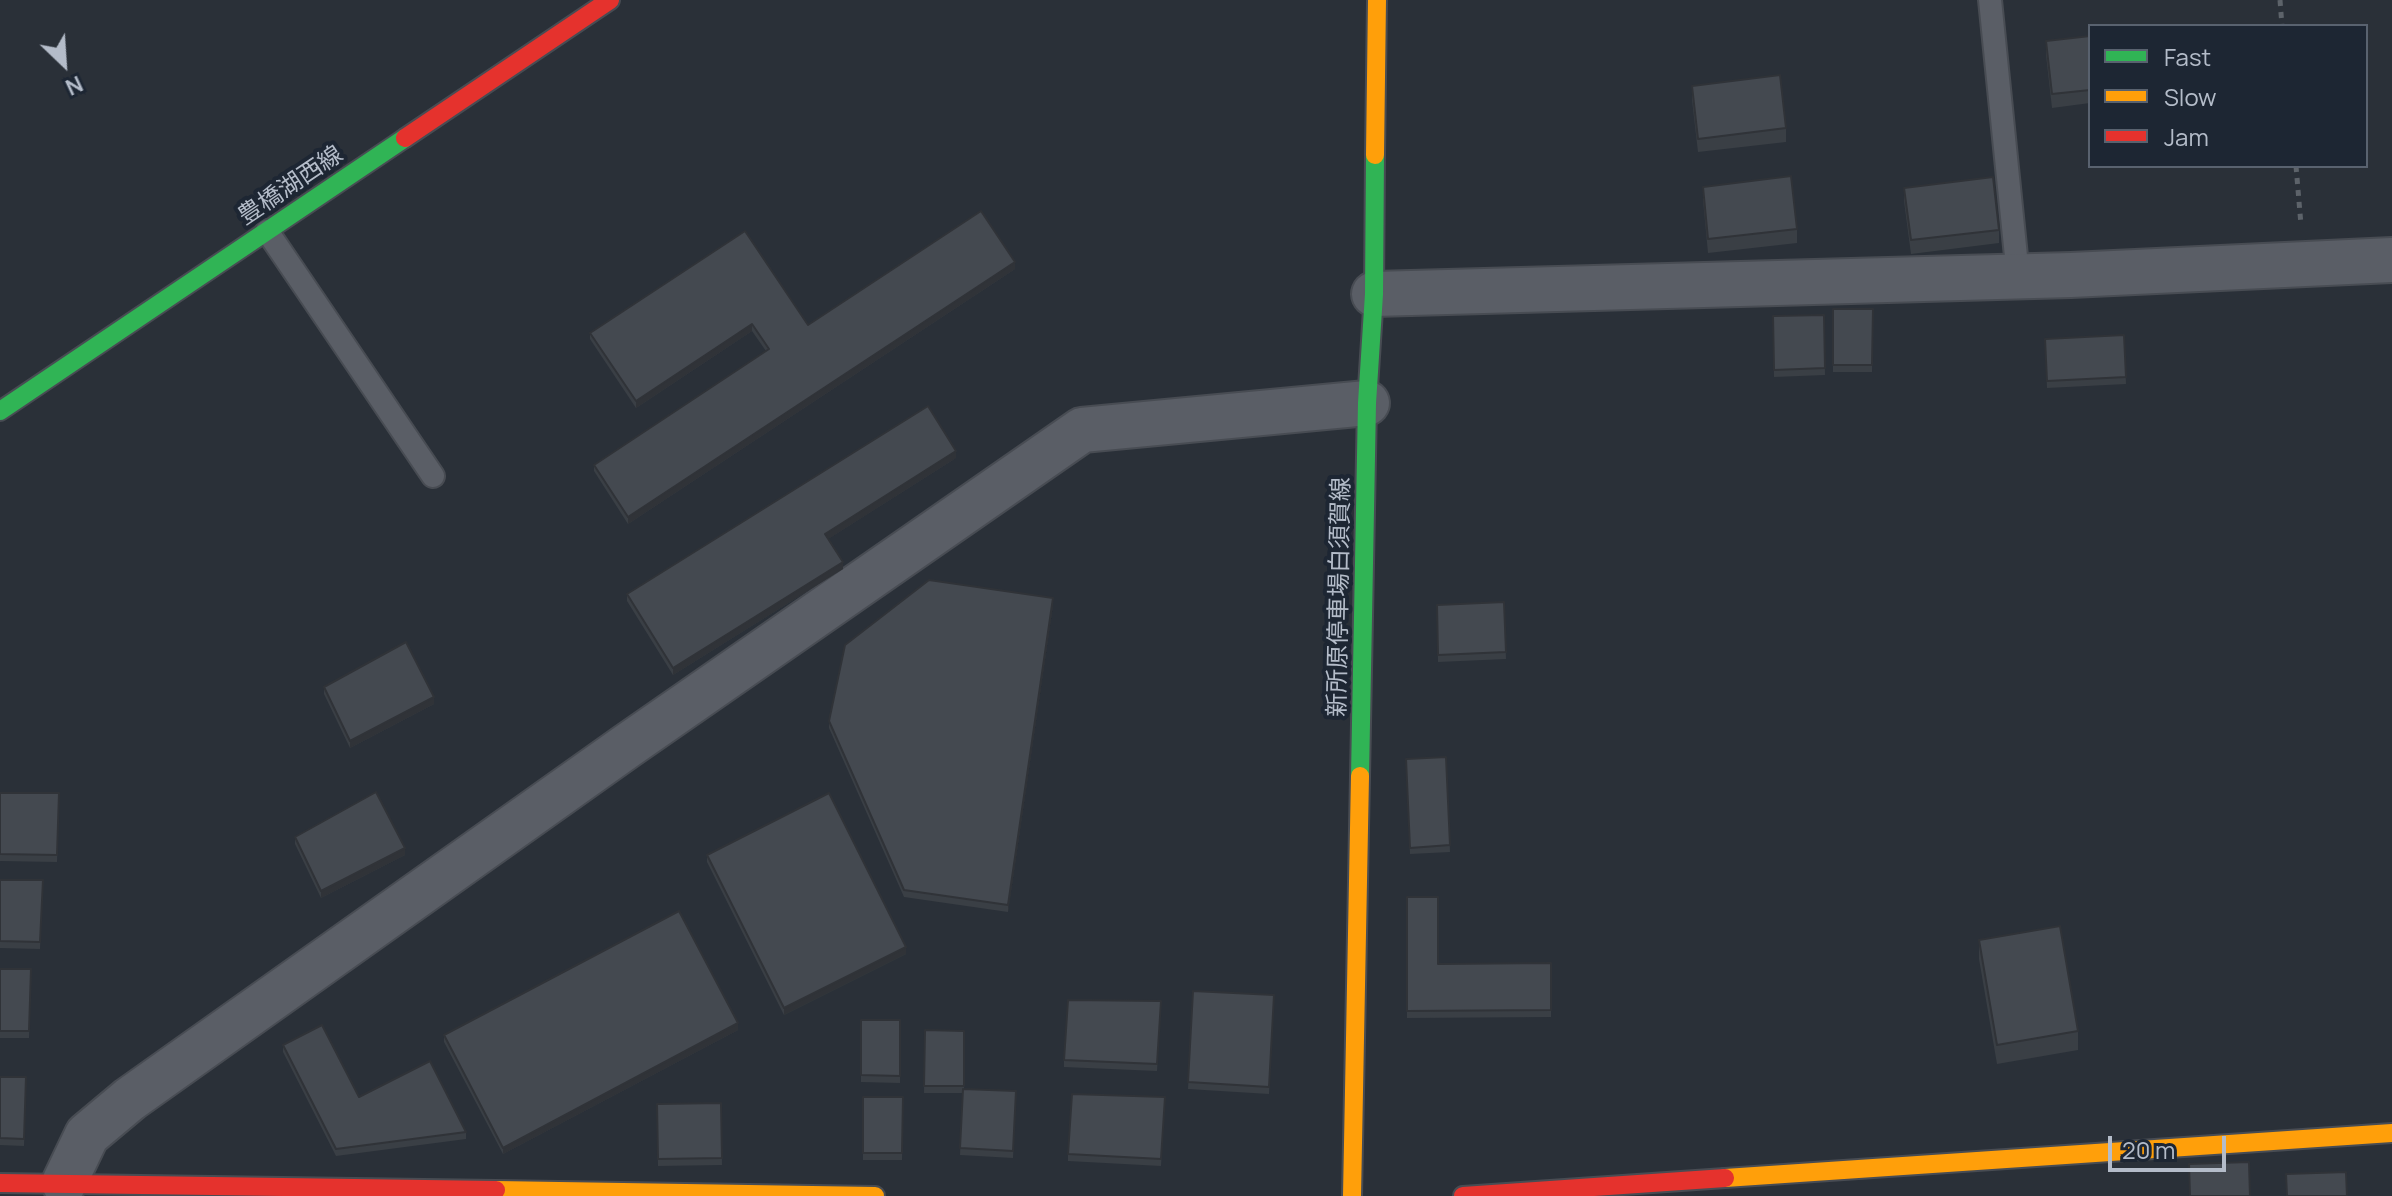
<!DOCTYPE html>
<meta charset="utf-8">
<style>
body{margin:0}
#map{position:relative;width:2392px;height:1196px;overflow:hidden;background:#2a3038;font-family:Manrope,sans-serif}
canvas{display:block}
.legend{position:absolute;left:2088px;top:24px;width:280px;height:144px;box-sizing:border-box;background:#1d2633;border:2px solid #59626f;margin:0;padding:10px 14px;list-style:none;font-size:24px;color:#b4bcc9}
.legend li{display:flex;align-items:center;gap:16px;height:40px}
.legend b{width:40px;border:2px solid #59626f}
.north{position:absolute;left:24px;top:24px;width:80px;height:80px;-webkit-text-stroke:6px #1d2633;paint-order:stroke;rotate:155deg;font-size:22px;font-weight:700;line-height:32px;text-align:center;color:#b4bcc9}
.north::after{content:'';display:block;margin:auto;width:28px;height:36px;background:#b4bcc9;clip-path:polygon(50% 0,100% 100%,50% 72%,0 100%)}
.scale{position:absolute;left:2108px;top:1136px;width:118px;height:36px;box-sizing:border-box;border:4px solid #b4bcc9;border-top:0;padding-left:10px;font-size:24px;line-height:28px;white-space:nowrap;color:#b4bcc9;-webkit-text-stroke:6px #1d2633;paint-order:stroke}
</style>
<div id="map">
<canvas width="2392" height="1196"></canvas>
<ul class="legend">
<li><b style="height:10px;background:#30b455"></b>Fast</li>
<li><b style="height:10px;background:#ff9f0a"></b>Slow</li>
<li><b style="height:10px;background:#e5322d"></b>Jam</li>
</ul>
<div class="north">N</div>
<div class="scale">20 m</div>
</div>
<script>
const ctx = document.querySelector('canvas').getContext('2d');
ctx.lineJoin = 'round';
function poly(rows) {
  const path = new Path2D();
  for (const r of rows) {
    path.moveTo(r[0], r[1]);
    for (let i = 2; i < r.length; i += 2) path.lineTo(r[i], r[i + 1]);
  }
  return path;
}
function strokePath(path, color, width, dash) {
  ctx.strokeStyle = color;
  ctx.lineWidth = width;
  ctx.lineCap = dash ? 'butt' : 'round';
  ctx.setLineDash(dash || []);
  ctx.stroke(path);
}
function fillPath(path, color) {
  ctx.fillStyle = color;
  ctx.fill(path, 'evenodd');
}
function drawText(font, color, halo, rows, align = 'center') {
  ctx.font = font + ' Manrope,"Noto Sans JP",sans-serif';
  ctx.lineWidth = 8;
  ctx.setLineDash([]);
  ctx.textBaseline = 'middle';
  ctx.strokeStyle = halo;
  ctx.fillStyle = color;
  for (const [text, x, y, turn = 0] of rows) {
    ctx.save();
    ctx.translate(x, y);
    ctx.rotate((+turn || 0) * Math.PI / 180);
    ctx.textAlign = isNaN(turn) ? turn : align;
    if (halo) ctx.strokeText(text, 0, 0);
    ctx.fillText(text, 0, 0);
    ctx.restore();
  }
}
const lane = poly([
 [1990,0,2018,276],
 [267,231,433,476]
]);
const street = poly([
 [1374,294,2071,275,2392,260],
 [64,1183,87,1135,130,1099,627,746,1082,430,1367,403]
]);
const fast = poly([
 [0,411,405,138],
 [1360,776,1367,403,1374,294,1375,155]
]);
const slow = poly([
 [1375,155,1377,0],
 [1725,1178,2392,1133],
 [496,1190,875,1196],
 [1352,1196,1360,776]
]);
const jam = poly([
 [405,138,610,0],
 [0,1183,496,1190],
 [1463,1196,1725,1178]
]);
strokePath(lane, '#484c53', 26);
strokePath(street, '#484c53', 48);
strokePath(fast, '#484c53', 22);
strokePath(slow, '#484c53', 22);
strokePath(jam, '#484c53', 22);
strokePath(poly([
 [2280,0,2282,26],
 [2296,166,2301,225]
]), '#5d636a', 5, [6, 6]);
strokePath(lane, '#5a5e66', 22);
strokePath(street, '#5a5e66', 44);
strokePath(fast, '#30b455', 18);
strokePath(slow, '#ff9f0a', 18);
strokePath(jam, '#e5322d', 18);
fillPath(poly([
 [2090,36,2090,103,2052,108,2046,55,2046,41],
 [1692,86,1786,128,1786,142,1698,152,1692,100],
 [1703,187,1797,229,1797,243,1708,253,1703,200],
 [1904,188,1999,230,1999,243,1911,254,1904,201],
 [745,231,808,325,1015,269,628,524,594,471,594,465,766,351,752,331,636,408,590,339,590,333],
 [1833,309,1873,309,1872,372,1833,372],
 [1824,315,1825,375,1774,377,1773,316],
 [2124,335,2126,384,2047,388,2045,339],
 [956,458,828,539,843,569,673,675,627,601,627,594],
 [1504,602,1506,659,1438,662,1437,605],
 [1053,605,1008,912,904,897,829,728,829,721],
 [324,687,434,704,350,748,324,694],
 [1446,757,1450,852,1410,854,1406,759],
 [0,793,59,793,57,862,0,861],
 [295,837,405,855,321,898,295,844],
 [707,855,906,954,784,1015,707,862],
 [0,880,43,880,40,949,0,948],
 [1407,897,1438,964,1551,963,1551,1017,1407,1018],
 [1979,940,2078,1031,2078,1050,1997,1064,1979,959],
 [0,969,31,969,29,1038,0,1038],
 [1193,991,1274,995,1269,1094,1188,1089],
 [1161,1001,1157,1071,1064,1067,1064,1060],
 [861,1020,900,1020,900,1083,861,1082],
 [738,1030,503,1154,444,1042,444,1035],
 [925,1030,964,1031,964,1089,1016,1091,1013,1158,960,1155,963,1093,924,1093],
 [283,1045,359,1097,466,1132,466,1139,336,1156,283,1052],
 [0,1077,26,1077,24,1146,0,1145],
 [863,1097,903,1097,902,1160,863,1160],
 [1165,1097,1161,1166,1068,1161,1068,1154],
 [721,1103,722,1165,658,1166,657,1104]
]), '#3a3f45');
fillPath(poly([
 [1015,262,1015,269,628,524,628,517],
 [752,324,752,331,636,408,636,401],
 [956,451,956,458,825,541,825,534],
 [843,562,843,569,673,675,673,668],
 [1053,598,1053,605,1008,912,1008,905],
 [434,697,434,704,350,748,350,741],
 [405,848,405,855,321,898,321,891],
 [906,947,906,954,784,1015,784,1008],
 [738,1023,738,1030,503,1154,503,1148]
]), '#303338');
const building = poly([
 [2090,36,2090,90,2052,94,2046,41,2090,36],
 [1780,75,1786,128,1698,139,1692,86,1780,75],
 [1791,176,1797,229,1708,239,1703,187,1791,176],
 [1993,177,1999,230,1911,240,1904,188,1993,177],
 [981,211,1015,262,628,517,594,465,769,349,752,324,636,401,590,333,745,231,808,325,981,211],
 [1833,309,1873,309,1872,365,1833,365,1833,309],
 [1824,315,1825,368,1774,370,1773,316,1824,315],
 [2124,335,2126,377,2047,381,2045,339,2124,335],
 [928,406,956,451,825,534,843,562,673,668,627,594,928,406],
 [929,580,1053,598,1008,905,904,890,829,721,845,645,929,580],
 [1504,602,1506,652,1438,655,1437,605,1504,602],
 [406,642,434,697,350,741,324,687,406,642],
 [1446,757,1450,845,1410,848,1406,759,1446,757],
 [376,792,405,848,321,891,295,837,376,792],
 [0,793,59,793,57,855,0,854,0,793],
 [829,793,906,947,784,1008,707,855,829,793],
 [0,880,43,880,40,942,0,941,0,880],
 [1407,897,1438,897,1438,964,1551,963,1551,1010,1407,1011,1407,897],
 [679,911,738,1023,503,1148,444,1035,679,911],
 [2060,926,2078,1031,1997,1045,1979,940,2060,926],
 [0,969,31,969,29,1031,0,1031,0,969],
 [1193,991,1274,995,1269,1087,1188,1082,1193,991],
 [1068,1000,1161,1001,1157,1064,1064,1060,1068,1000],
 [861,1020,900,1020,900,1076,861,1075,861,1020],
 [322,1025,359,1097,430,1061,466,1132,336,1149,283,1045,322,1025],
 [925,1030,964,1031,964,1086,924,1086,925,1030],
 [0,1077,26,1077,24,1139,0,1138,0,1077],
 [963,1089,1016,1091,1013,1151,960,1148,963,1089],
 [1072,1094,1165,1097,1161,1159,1068,1154,1072,1094],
 [863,1097,903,1097,902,1153,863,1153,863,1097],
 [721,1103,722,1158,658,1159,657,1104,721,1103],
 [2249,1162,2250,1196,2190,1196,2189,1164,2249,1162],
 [2346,1172,2347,1196,2287,1196,2286,1174,2346,1172]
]);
fillPath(building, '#444950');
strokePath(building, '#303338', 2);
drawText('24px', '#b4bcc9', '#1d2633', [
 ["豊橋湖西線",291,186,-34],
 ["新所原停車場白須賀線",1340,597,-89]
]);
</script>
